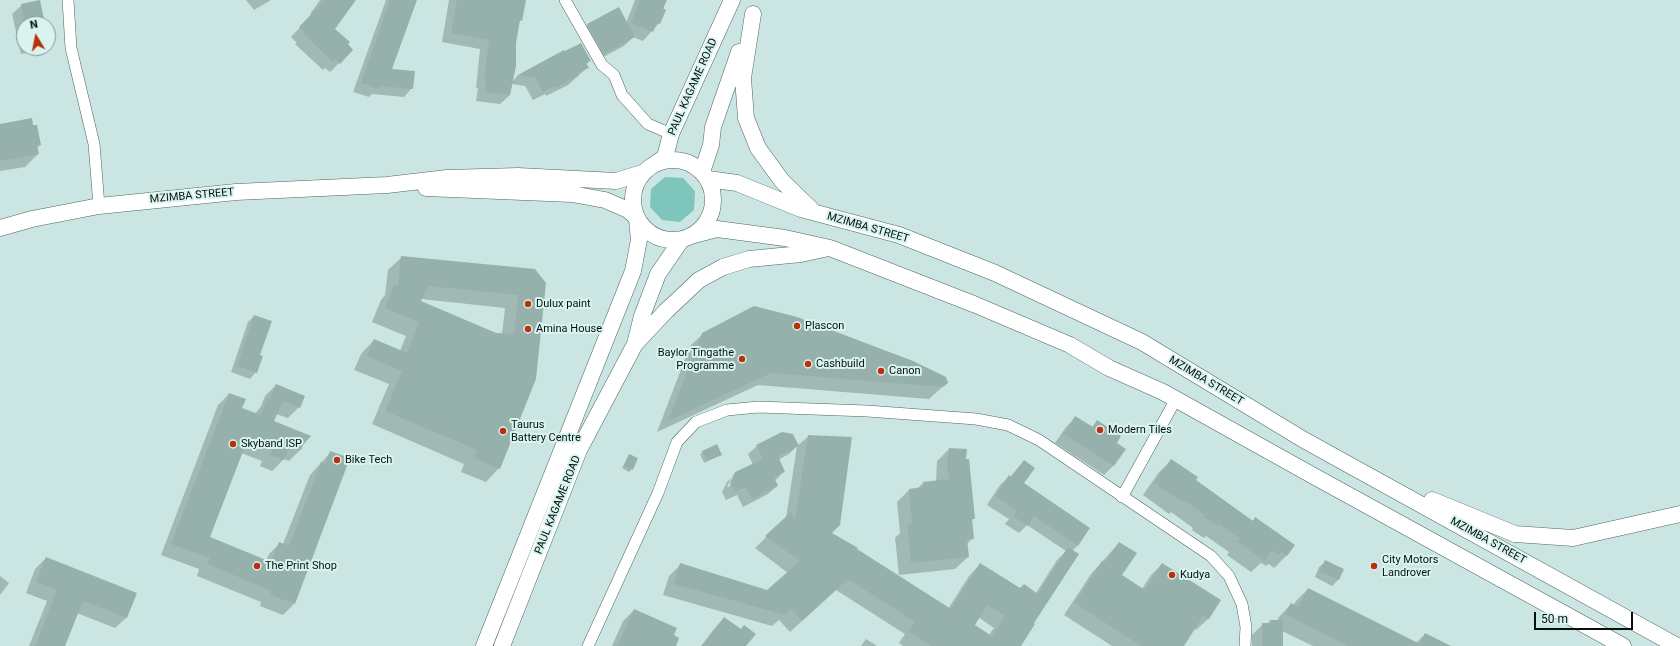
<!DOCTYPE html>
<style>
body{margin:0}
#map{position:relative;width:1680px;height:646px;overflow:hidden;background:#cbe6e2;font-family:Roboto,sans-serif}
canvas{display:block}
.north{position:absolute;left:16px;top:16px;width:40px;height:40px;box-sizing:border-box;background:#d9f4ef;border:1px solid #859995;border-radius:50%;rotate:350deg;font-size:11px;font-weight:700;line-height:16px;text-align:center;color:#07100e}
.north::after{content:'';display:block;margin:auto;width:14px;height:18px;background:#bb310d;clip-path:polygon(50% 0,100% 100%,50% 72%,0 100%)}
.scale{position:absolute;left:1534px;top:612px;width:99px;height:18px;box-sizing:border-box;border:2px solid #07100e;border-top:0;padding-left:5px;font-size:12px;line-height:14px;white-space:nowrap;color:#07100e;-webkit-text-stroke:3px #d9f4ef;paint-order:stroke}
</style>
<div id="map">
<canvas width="1680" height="646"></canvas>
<div class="north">N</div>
<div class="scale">50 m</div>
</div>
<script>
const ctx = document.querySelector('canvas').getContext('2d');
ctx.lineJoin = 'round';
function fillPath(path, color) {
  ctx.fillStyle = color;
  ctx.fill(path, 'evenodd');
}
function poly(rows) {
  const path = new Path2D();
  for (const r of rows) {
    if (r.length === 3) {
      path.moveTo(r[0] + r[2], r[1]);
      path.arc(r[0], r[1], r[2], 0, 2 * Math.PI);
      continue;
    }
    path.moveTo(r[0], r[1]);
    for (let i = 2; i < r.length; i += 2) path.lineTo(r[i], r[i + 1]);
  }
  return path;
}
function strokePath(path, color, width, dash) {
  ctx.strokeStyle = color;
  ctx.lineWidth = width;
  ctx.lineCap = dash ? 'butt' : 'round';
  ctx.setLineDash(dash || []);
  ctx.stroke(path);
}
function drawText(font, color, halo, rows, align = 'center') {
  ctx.font = font + ' Roboto,sans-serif';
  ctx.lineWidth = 4;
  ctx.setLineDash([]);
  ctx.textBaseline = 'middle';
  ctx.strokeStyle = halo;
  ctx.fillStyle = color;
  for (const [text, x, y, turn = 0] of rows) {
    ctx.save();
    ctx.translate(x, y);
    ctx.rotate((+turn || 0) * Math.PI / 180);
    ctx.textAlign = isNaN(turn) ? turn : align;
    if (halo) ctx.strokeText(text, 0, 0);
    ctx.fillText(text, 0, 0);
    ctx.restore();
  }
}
fillPath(poly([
 [665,177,683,178,695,191,694,210,680,222,662,220,650,207,651,189]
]), '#7ec6bb');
fillPath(poly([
 [246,0,271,0,254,10],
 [320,0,355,0,334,29,339,63,330,72,325,68,323,70,295,44,297,43,291,37,312,15,310,14],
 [386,0,416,0,390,70,412,88,404,97,372,94,369,97,353,92],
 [449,0,522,0,521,20,518,23,515,43,512,82,518,75,564,51,590,60,586,65,588,67,568,85,546,96,545,94,533,100,525,86,512,84,510,95,500,104,476,101,478,88,476,88,480,49,442,42],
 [635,0,666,0,659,23,643,41,633,37,624,46,594,62,578,34,588,25,626,23],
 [22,5,44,24,24,24,24,48,41,48,38,51,21,54,12,14],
 [0,125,32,127,40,145,37,148,38,154,25,167,0,171],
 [402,257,545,284,499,468,486,482,461,472,464,464,372,424,389,384,354,370,361,354,374,340,400,351,406,336,372,322,381,300,385,295,388,270],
 [421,299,505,308,502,334,496,333,420,302],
 [254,316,259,355,256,372,250,379,231,372,248,322],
 [703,334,947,383,929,399,758,385,657,432,690,346],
 [276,385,299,407,288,418,276,414,273,422,302,444,300,450,289,461,284,459,272,471,260,466,262,461,241,453,209,537,266,561,269,554,280,543,283,544,310,475,331,452,348,459,294,604,283,615,260,606,261,602,197,576,199,569,161,555,218,405,229,394,241,408,255,414,261,406,265,396],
 [1076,417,1091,428,1097,421,1116,443,1124,449,1113,466,1104,475,1055,443,1066,427],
 [809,436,831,533,948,609,969,576,980,564,1020,589,1036,593,1057,560,1066,551,1027,525,1019,533,1005,524,1009,519,987,505,1000,485,1009,477,1010,477,1024,461,1022,483,1078,545,1072,551,1020,646,903,646,899,643,905,634,836,590,790,632,779,620,772,626,663,595,669,576,681,564,767,591,788,573,755,548,786,518,797,446],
 [978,617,994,628,989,635,973,625],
 [757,446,797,446,789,454,778,460,784,471,775,481,777,486,768,494,743,507,737,495,726,500,722,492,727,482,736,473,753,465,748,454],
 [732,477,734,477,729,487,727,487],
 [949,449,965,460,974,518,971,521,973,538,966,545,968,557,955,569,899,575,895,538,900,533,897,502,909,490,917,489,923,483,936,482,937,461],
 [703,452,721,455,704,463,700,454],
 [629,455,632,469,629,472,622,468],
 [1172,460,1194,481,1252,521,1255,519,1287,555,1274,568,1269,564,1266,566,1261,563,1251,572,1227,555,1229,552,1206,536,1204,538,1192,530,1193,528,1171,512,1169,514,1143,495,1159,472],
 [1119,543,1121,575,1142,589,1151,575,1162,564,1220,600,1208,619,1196,630,1194,629,1182,646,1112,646,1064,615,1091,574],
 [46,558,126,618,115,628,77,613,64,646,29,646,47,601,26,593,35,569],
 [1326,561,1343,570,1338,580,1332,586,1315,577,1319,567],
 [0,576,9,583,0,595],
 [1308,589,1416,643,1425,634,1449,646,1313,646,1282,631,1282,646,1252,646,1252,635,1263,624,1267,624,1270,621,1277,621,1279,617,1291,604,1293,606,1296,601],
 [634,610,672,636,674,646,612,646,623,621],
 [724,618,745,646,701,646,714,629],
 [866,639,876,645,876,646,861,646]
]), '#0003');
fillPath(poly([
 [40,0,45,24,25,24,21,4],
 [325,0,356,0,335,29,350,42,348,44,353,50,340,64,335,59,333,62,304,34,305,33,299,27],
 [390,0,417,0,392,69,415,71,413,89,379,86,378,89,361,83],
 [457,0,526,0,522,21,520,20,516,43,516,66,510,95,485,92,486,79,484,79,489,40,451,33],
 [640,0,667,0,663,8,666,10,660,24,657,23,653,32,631,23],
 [619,7,635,37,604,54,587,24],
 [581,43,591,61,586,63,589,68,578,73,579,75,556,88,555,86,543,92,535,77,518,75,564,50,565,51],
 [32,118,33,125,37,125,41,145,37,146,39,154,0,161,0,124],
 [401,256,535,269,546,283,536,379,500,469,474,458,477,450,385,411,402,371,367,356,374,339,407,353,419,322,385,308,394,285,398,286],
 [428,286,518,295,514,334,496,333,421,301],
 [754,306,797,317,913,361,946,377,948,383,943,387,771,373,668,421,702,333],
 [254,315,272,321,260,355,263,356,257,373,237,366],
 [276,384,305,396,300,408,283,401,274,421,311,436,303,445,301,450,290,446,284,460,270,455,272,450,247,441,210,537,271,562,279,542,289,546,321,462,325,464,330,451,350,458,295,604,270,595,272,591,207,564,210,558,171,544,229,393,246,399,242,408,261,415,267,398,270,399],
 [1075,416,1093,427,1097,420,1121,436,1117,443,1126,449,1114,466,1064,434],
 [782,432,793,434,799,446,778,456,785,472,774,477,778,486,752,499,746,487,735,492,730,483,735,472,763,459,756,445],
 [808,435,852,437,840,525,832,533,858,548,857,549,951,609,980,563,1020,588,1024,584,1038,594,1068,547,1079,554,1034,623,1035,624,1021,646,931,646,909,631,915,622,848,579,802,621,791,609,785,615,674,584,680,563,767,590,800,561,765,536,791,512,795,520],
 [987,605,1005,616,992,636,975,625],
 [717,444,722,455,707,461,702,451],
 [949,448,967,449,966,459,969,459,975,519,972,519,974,539,967,539,969,557,911,563,907,525,912,524,909,489,923,487,923,482,949,479,947,465],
 [629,454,638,458,633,470,624,465],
 [1171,459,1198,477,1196,480,1253,521,1255,517,1295,545,1287,556,1281,552,1279,555,1272,550,1264,561,1238,542,1240,539,1219,524,1217,526,1204,517,1205,515,1184,500,1182,502,1154,483],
 [1024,460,1035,468,1024,483,1090,528,1078,546,1034,516,1028,526,1013,516,1017,511,995,496,1009,475,1011,477],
 [1119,542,1137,553,1122,575,1145,590,1162,563,1221,600,1209,619,1203,616,1184,646,1141,646,1075,603,1102,561,1104,563],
 [46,557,137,593,127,618,83,601,65,646,35,646,57,590,36,582],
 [1325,560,1344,569,1339,580,1320,571],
 [1308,588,1420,644,1425,633,1451,646,1348,646,1285,614,1291,603,1298,607],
 [634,609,677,628,674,635,679,638,676,646,617,646],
 [724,617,741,629,744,625,756,634,746,646,702,646],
 [1270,620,1283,620,1283,646,1262,646,1262,623,1270,623]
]), '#96b0ab');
const street = poly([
 [68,0,71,48,94,144,99,206],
 [565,0,602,65,614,75,622,95,648,124,671,134],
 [1122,497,1176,399],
 [588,646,658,493,677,442,696,422,727,410,758,407,867,411,976,419,1008,425,1039,440,1211,556,1229,576,1242,604,1246,627,1245,646]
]);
const secondary = poly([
 [753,14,743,78,746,118,758,148,782,181,811,209],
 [673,200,40],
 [655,164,665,157,671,134,732,0],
 [702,172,711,145,713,127,739,52],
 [708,179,737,183,801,209,899,235,995,273,1142,342,1304,440,1677,646],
 [426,188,572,194,605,200,628,210,636,217],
 [0,228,32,219,99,206,236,192,387,185,447,178,518,176,616,181,642,173],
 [690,236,717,229,785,238,830,248,976,305,1070,345,1109,368,1163,392,1310,474,1623,646],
 [635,344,666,311,699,280,723,267,749,259,801,254,824,249],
 [1432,500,1515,534,1573,538,1680,514],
 [484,646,633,271,639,240,637,220],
 [502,646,579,450,635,344,642,316,658,274,682,239]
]);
strokePath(street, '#4d6561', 12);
strokePath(secondary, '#4d6561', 17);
strokePath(street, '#fff', 11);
strokePath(secondary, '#fff', 16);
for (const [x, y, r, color] of [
 [528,304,4,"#bb310d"],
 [797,326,4,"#bb310d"],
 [528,329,4,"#bb310d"],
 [742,359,4,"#bb310d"],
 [808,364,4,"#bb310d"],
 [881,371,4,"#bb310d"],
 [1100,430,4,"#bb310d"],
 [503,431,4,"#bb310d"],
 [233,444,4,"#bb310d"],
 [337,460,4,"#bb310d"],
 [257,566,4,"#bb310d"],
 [1374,566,4,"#bb310d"],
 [1172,575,4,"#bb310d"]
]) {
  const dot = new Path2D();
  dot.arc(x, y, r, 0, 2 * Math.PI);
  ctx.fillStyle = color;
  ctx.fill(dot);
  strokePath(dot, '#d9f4ef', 1.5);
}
drawText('11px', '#07100e', '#d9f4ef', [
 ["PAUL KAGAME ROAD",693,87,-66],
 ["MZIMBA STREET",192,196,-5],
 ["MZIMBA STREET",868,228,16],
 ["MZIMBA STREET",1206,381,31],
 ["PAUL KAGAME ROAD",558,505,-68],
 ["MZIMBA STREET",1488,541,29]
]);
drawText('11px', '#07100e', '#d9f4ef', [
 ["Dulux paint",536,304],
 ["Plascon",805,326],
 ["Amina House",536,329],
 ["Baylor Tingathe",734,353,"right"],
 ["Programme",734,366,"right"],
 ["Cashbuild",816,364],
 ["Canon",889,371],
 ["Taurus",511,425],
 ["Battery Centre",511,438],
 ["Modern Tiles",1108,430],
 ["Skyband ISP",241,444],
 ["Bike Tech",345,460],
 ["City Motors",1382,560],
 ["Landrover",1382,573],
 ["The Print Shop",265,566],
 ["Kudya",1180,575]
], 'left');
</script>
